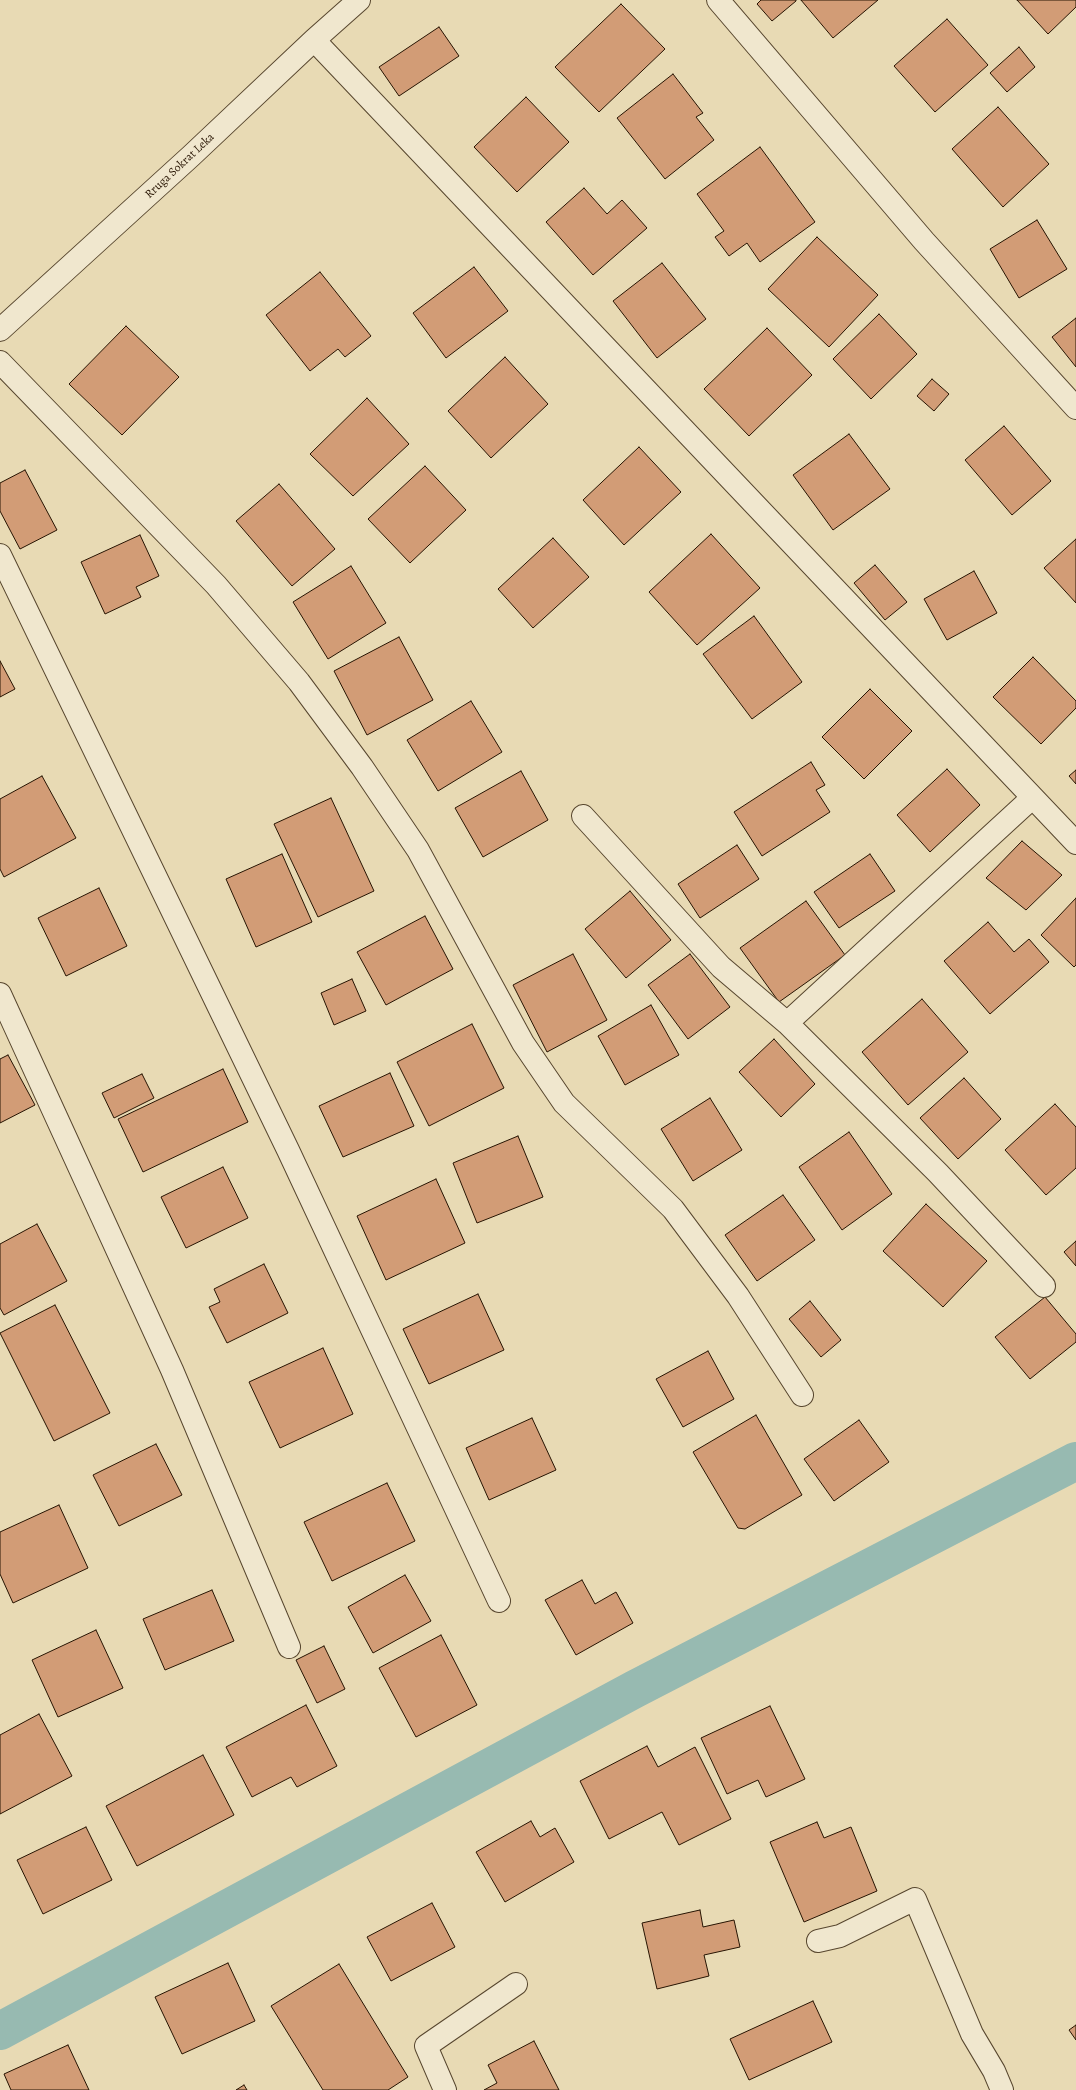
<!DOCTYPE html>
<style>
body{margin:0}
canvas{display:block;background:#e8dab4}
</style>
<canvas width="1076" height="2090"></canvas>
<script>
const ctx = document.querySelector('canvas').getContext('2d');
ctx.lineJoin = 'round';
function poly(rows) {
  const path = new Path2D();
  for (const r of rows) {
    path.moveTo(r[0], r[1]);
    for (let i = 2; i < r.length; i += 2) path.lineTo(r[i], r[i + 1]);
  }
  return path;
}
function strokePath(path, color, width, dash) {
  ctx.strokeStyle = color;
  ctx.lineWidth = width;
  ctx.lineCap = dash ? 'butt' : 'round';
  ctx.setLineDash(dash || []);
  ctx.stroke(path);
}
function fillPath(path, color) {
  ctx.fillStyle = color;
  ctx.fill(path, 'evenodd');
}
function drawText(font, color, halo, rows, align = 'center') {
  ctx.font = font + ' Alegreya,serif';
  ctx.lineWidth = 4;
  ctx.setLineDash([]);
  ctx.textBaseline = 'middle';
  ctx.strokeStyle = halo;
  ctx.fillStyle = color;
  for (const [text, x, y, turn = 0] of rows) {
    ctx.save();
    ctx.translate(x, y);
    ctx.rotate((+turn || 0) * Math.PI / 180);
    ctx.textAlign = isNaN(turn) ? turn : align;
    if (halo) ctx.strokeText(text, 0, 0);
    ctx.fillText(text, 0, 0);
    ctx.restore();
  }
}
strokePath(poly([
 [0,2031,635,1689,1076,1461]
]), '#97bab1', 38);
const building = poly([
 [761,0,796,0,796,1,772,21,757,4,761,0],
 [801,0,878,0,833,38,801,0],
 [1017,0,1076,0,1076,7,1048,34,1017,0],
 [621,4,665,49,599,112,555,67,621,4],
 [947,19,988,65,935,112,894,66,947,19],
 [439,27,459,56,399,96,379,67,439,27],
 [1019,47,1035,67,1007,92,990,73,1019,47],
 [673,74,703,113,696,117,714,140,665,179,617,118,673,74],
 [526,97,569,142,517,192,474,147,526,97],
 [998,107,1049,164,1003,207,952,149,998,107],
 [760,147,815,222,760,262,747,243,729,256,715,237,724,231,697,194,760,147],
 [584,188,607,214,622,200,647,228,593,275,546,222,584,188],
 [1037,220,1067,269,1019,298,990,249,1037,220],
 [817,237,878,295,829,347,768,289,817,237],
 [662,263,706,319,657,358,613,301,662,263],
 [474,267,508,311,446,358,413,313,474,267],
 [320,272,371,336,345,357,338,349,310,371,266,315,320,272],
 [879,314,917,354,871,399,833,359,879,314],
 [1076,318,1076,367,1052,337,1076,318],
 [126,326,179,377,122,435,69,384,126,326],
 [767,328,812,375,749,436,704,389,767,328],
 [505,357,548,404,491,458,448,411,505,357],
 [932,379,949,394,934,411,917,396,932,379],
 [367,398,409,444,353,496,310,454,367,398],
 [1004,426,1051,481,1012,515,965,460,1004,426],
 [849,434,890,489,833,530,793,475,849,434],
 [639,447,681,492,624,545,583,500,639,447],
 [425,466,466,510,410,563,368,519,425,466],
 [25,470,57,530,20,549,0,511,0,483,25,470],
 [279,484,335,549,292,586,236,521,279,484],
 [711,534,760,588,697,645,649,592,711,534],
 [140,535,159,576,136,587,141,597,105,614,81,562,140,535],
 [553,538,589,577,533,628,498,589,553,538],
 [1076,539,1076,603,1044,568,1076,539],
 [875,565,907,602,885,620,854,583,875,565],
 [351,566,386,623,328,659,293,602,351,566],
 [974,571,997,613,947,640,924,599,974,571],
 [754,616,802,682,752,719,703,654,754,616],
 [399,637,433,700,367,735,334,671,399,637],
 [1033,657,1076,701,1076,708,1041,744,993,697,1033,657],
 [0,661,15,689,0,697,0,661],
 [870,689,912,731,864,779,822,737,870,689],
 [471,701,502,752,438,791,407,740,471,701],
 [811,762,825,785,816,790,830,812,762,856,734,812,811,762],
 [947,769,980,805,930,852,897,815,947,769],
 [1076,770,1076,784,1069,776,1076,770],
 [521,771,548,820,483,857,455,808,521,771],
 [42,776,76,838,4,877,0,869,0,799,42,776],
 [331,798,374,891,318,917,274,824,331,798],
 [1022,841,1062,875,1026,910,986,878,1022,841],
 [737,845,759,879,700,918,678,884,737,845],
 [282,854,312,922,256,947,226,879,282,854],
 [870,854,895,891,839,928,814,892,870,854],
 [99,888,127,946,66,976,38,918,99,888],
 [630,891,671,940,626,978,585,929,630,891],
 [1076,898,1076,965,1074,967,1041,935,1076,898],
 [806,901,845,955,779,1002,740,948,806,901],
 [425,916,453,969,386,1005,357,952,425,916],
 [988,922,1014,952,1029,939,1049,962,990,1014,944,961,988,922],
 [573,954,607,1020,547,1052,513,985,573,954],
 [690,954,730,1007,688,1039,648,985,690,954],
 [352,979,366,1011,334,1025,321,993,352,979],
 [922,999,968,1052,908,1105,862,1052,922,999],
 [651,1005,679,1055,625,1085,598,1036,651,1005],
 [472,1024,504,1088,429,1126,397,1062,472,1024],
 [774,1039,815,1084,781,1117,739,1072,774,1039],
 [8,1055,35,1105,0,1123,0,1059,8,1055],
 [223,1069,248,1122,143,1172,118,1119,223,1069],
 [390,1073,414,1126,343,1157,319,1106,390,1073],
 [142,1074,154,1098,114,1118,102,1093,142,1074],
 [964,1078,1001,1119,958,1159,920,1118,964,1078],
 [710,1098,742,1150,693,1181,661,1129,710,1098],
 [1055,1104,1076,1127,1076,1168,1046,1195,1005,1150,1055,1104],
 [849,1132,892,1194,842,1230,799,1167,849,1132],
 [518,1136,543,1197,477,1223,453,1163,518,1136],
 [223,1167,248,1218,186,1248,161,1197,223,1167],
 [436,1179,465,1243,386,1280,357,1216,436,1179],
 [783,1195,815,1240,757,1281,725,1235,783,1195],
 [926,1204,987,1261,943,1307,883,1251,926,1204],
 [37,1224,67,1281,4,1315,0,1308,0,1244,37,1224],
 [1076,1241,1076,1266,1064,1252,1076,1241],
 [264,1264,288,1313,227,1343,209,1307,220,1302,214,1289,264,1264],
 [478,1294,504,1350,429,1384,403,1329,478,1294],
 [1045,1297,1076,1334,1076,1342,1030,1379,995,1337,1045,1297],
 [810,1301,841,1340,821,1357,789,1319,810,1301],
 [55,1305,110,1413,54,1441,0,1333,55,1305],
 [323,1348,353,1414,280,1448,249,1382,323,1348],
 [708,1351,734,1399,683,1427,656,1379,708,1351],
 [756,1415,802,1495,745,1529,738,1528,693,1452,756,1415],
 [532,1418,556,1470,489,1500,466,1448,532,1418],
 [859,1420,889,1462,834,1501,804,1459,859,1420],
 [156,1444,182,1495,119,1526,93,1475,156,1444],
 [387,1483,415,1541,332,1581,304,1522,387,1483],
 [59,1505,88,1568,13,1603,0,1574,0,1532,59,1505],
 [405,1575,431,1621,373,1653,348,1607,405,1575],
 [582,1580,595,1604,616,1592,633,1623,576,1655,545,1600,582,1580],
 [212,1590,234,1641,165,1670,143,1619,212,1590],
 [96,1630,123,1688,58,1717,32,1660,96,1630],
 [441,1635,477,1705,416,1737,379,1668,441,1635],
 [324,1646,345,1689,317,1703,296,1660,324,1646],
 [306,1705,337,1766,297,1787,291,1777,252,1797,226,1747,306,1705],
 [770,1706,805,1779,766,1797,758,1780,727,1794,701,1738,770,1706],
 [39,1714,72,1776,0,1814,0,1735,39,1714],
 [647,1746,658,1767,695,1747,731,1819,679,1845,662,1812,609,1839,580,1781,647,1746],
 [203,1755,234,1815,137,1866,106,1806,203,1755],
 [531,1821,540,1837,555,1828,574,1862,505,1902,476,1852,531,1821],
 [817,1822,824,1838,851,1827,877,1891,804,1922,770,1842,817,1822],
 [86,1827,112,1880,43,1914,17,1860,86,1827],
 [432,1903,455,1947,391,1981,367,1937,432,1903],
 [700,1910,703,1927,734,1920,740,1947,704,1955,709,1976,657,1989,642,1923,700,1910],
 [228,1963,255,2021,182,2054,155,1997,228,1963],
 [339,1964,408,2077,388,2090,323,2090,271,2006,339,1964],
 [813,2001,832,2042,749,2080,730,2039,813,2001],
 [1076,2025,1076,2040,1069,2030,1076,2025],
 [534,2041,559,2090,484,2090,497,2083,488,2065,534,2041],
 [68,2045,89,2090,11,2090,4,2074,68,2045],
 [244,2085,247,2090,236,2090,244,2085]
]);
fillPath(building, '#d29c76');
strokePath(building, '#271402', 1);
const lane = poly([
 [445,2090,426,2046,516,1984]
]);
const street = poly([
 [718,0,924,241,1076,408],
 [314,40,1076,843],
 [0,330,191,156,314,40,359,0],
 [0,362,216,585,299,682,362,767,418,850,523,1043,564,1103,673,1209,738,1296,802,1395],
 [0,555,288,1150,499,1601],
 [583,816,721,967,787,1023,938,1173,1044,1286],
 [0,994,172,1370,289,1647],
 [787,1023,1032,798],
 [818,1941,840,1936,915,1899,972,2034,994,2071,1002,2090]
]);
strokePath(lane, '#57462e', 24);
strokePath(street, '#57462e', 24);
strokePath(lane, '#f0e7ce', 22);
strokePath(street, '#f0e7ce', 22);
drawText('12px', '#271402', '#f0e7ce', [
 ["Rruga Sokrat Leka",180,166,-43]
]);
</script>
